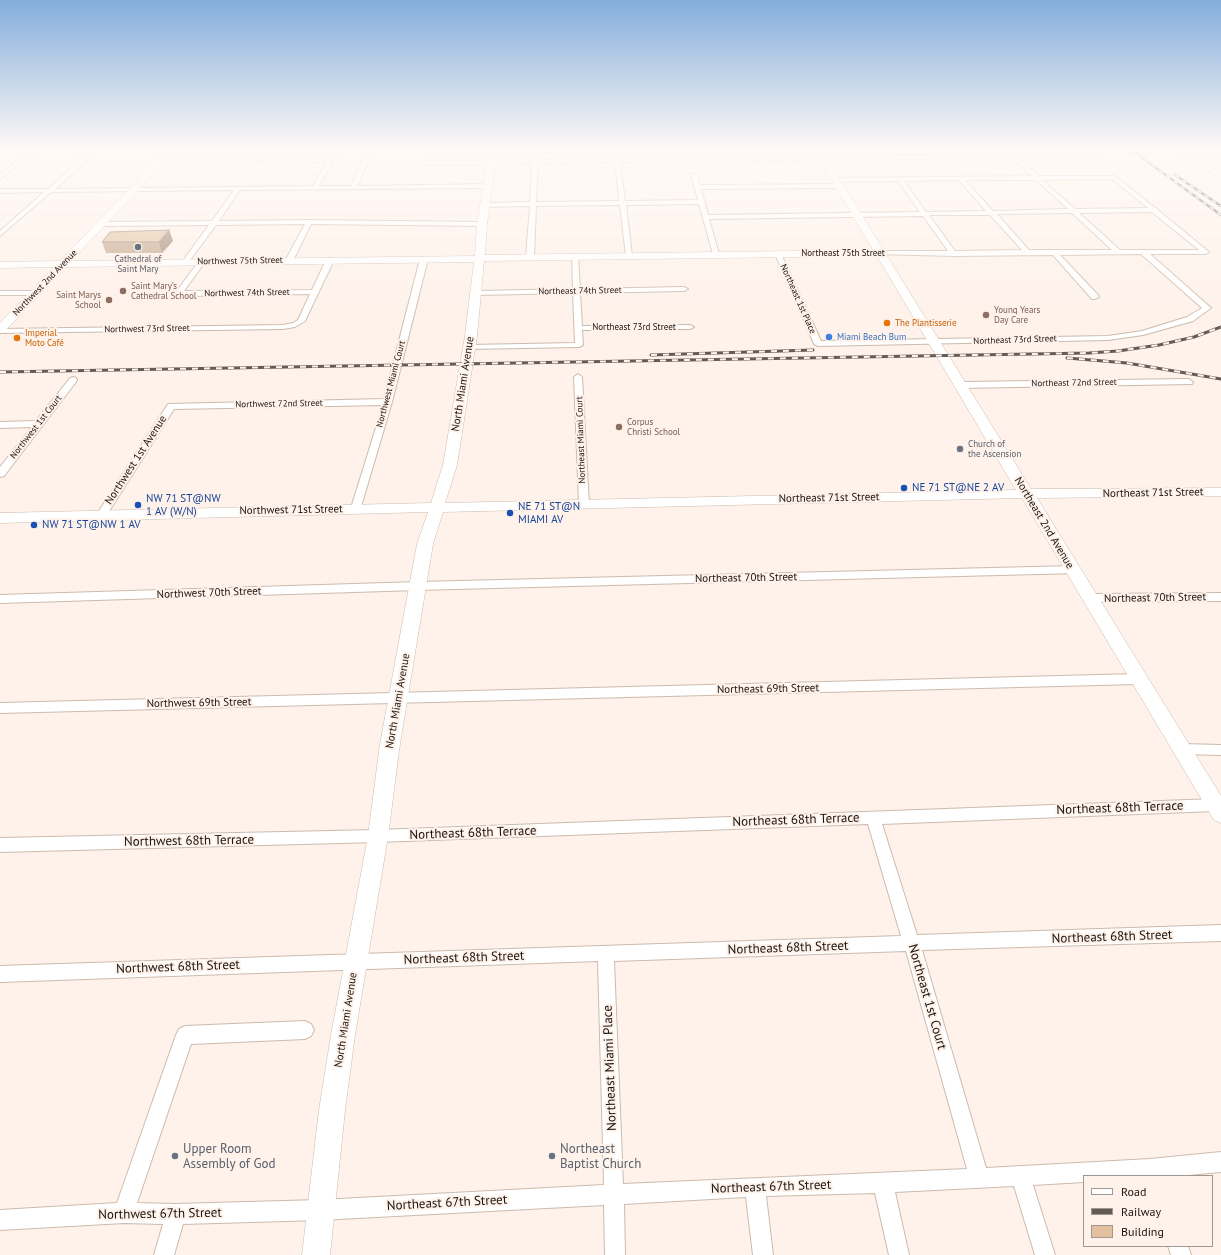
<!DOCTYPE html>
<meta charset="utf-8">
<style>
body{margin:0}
#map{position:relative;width:1221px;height:1255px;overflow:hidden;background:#fef2ea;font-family:"PT Sans",sans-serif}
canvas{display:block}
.legend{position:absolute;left:1083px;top:1175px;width:130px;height:72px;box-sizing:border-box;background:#fef2ea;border:1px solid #a29892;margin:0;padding:5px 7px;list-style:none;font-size:12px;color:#18120d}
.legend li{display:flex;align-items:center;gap:8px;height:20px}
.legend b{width:20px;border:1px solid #a29892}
</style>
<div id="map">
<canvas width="1221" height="1255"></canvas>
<ul class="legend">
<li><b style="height:5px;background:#fff"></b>Road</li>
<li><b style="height:5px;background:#635b55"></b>Railway</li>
<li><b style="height:11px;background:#e3c09e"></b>Building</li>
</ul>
</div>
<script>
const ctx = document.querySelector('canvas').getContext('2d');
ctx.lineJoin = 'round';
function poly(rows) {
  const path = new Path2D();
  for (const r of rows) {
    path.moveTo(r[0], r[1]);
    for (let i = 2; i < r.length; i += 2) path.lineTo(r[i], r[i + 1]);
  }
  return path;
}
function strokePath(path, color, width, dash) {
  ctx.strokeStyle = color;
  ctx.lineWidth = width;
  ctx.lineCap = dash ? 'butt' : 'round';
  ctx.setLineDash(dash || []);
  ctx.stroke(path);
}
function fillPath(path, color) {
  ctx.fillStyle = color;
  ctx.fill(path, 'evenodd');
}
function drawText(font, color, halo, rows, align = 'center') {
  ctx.font = font + ' "PT Sans",sans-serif';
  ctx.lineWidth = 4;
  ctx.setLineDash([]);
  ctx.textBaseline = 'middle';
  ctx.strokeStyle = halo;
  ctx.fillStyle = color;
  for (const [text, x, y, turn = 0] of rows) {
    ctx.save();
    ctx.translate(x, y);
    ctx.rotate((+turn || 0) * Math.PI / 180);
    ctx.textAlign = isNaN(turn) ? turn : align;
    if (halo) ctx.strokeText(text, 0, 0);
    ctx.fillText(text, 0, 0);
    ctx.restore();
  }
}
const street = poly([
 [32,149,39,149,0,179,0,174,32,149],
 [93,149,100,149,55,189,313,186,327,162,272,161,232,158,166,159,163,157,166,155,232,154,272,157,329,158,334,149,340,149,319,186,351,186,368,149,374,149,357,186,488,184,491,186,488,188,240,190,219,221,309,220,482,222,485,224,482,226,311,224,293,261,289,263,285,261,305,224,216,225,188,263,186,264,182,262,209,225,102,226,99,224,102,222,212,221,234,190,51,192,0,236,0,231,44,192,0,193,0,189,48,189,93,149],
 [533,149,539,149,538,160,614,159,613,149,619,149,620,159,1008,154,1007,153,1010,151,1015,154,1097,153,1100,155,1099,156,1018,158,1039,176,1115,176,1155,208,1158,209,1159,211,1209,252,1206,254,1150,254,1211,308,1193,321,1143,335,1108,340,818,346,814,344,775,254,776,253,781,254,821,341,1108,336,1142,331,1187,317,1202,308,1141,254,1060,255,1098,295,1099,297,1095,299,1092,299,1053,255,954,256,877,254,877,252,879,251,948,251,923,216,709,219,719,254,716,256,713,254,699,204,626,205,632,256,629,258,626,256,620,205,536,206,534,257,530,259,526,257,530,206,485,207,482,205,485,203,530,202,532,163,424,165,421,163,424,161,533,160,533,149],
 [1012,158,1032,176,836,178,833,180,836,182,898,181,920,212,708,215,701,189,840,188,843,186,840,184,700,185,697,175,694,173,691,175,698,200,625,201,620,162,1012,158],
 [615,162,619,201,536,202,538,163,615,162],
 [1112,179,1148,208,1075,209,1042,180,1112,179],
 [959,180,986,211,926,212,904,181,959,180],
 [965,180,1036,180,1068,209,993,211,965,180],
 [1152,212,1199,250,1120,250,1079,213,1152,212],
 [1072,213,1112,250,1029,250,997,214,1072,213],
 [929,215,990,215,1022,250,955,251,929,215],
 [1178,149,1195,149,1221,154,1221,158,1195,153,1176,152,1175,151,1178,149],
 [575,254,578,256,580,289,684,287,688,289,684,291,580,293,582,326,690,325,694,327,690,329,582,330,583,345,579,347,466,349,465,347,466,345,469,345,575,343,573,293,477,295,473,293,477,291,573,289,572,256,575,254],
 [424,257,428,259,392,402,360,510,352,510,351,508,383,405,174,409,106,516,98,516,97,514,168,404,384,399,420,259,424,257],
 [330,258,334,260,305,321,295,327,283,329,0,333,0,329,283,325,293,323,298,320,310,294,186,296,176,292,199,261,201,260,205,262,184,291,312,290,326,260,330,258],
 [0,291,36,291,40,293,36,295,0,295,0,291],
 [578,374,582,377,589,504,584,507,579,504,574,377,578,374],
 [73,377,76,378,77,380,76,382,4,476,0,477,0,467,32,427,0,428,0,422,36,421,70,378,73,377],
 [1189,379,1193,382,1192,384,960,388,956,385,960,382,1189,379],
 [1073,566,1077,567,1079,570,1077,573,418,590,0,603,0,595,418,582,1073,566],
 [1221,593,1221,601,1090,602,1086,601,1084,598,1086,595,1090,594,1221,593],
 [1138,674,1142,676,1144,679,1142,682,1138,684,0,713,0,703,1138,674],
 [1182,744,1221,745,1221,755,1182,754,1177,753,1175,749,1177,745,1182,744],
 [1215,799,1221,803,1220,809,1215,811,882,824,917,935,1221,925,1221,941,922,950,986,1168,1150,1159,1221,1152,1221,1172,1177,1176,1084,1176,1084,1182,1033,1185,1055,1255,1035,1255,1014,1186,895,1192,909,1255,889,1255,875,1193,766,1196,773,1255,753,1255,746,1197,624,1204,625,1255,605,1255,604,1205,320,1220,183,1224,174,1255,154,1255,163,1224,124,1223,0,1230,0,1210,117,1203,176,1035,179,1029,185,1026,305,1021,311,1024,314,1030,311,1036,305,1039,191,1044,137,1203,176,1204,320,1200,604,1185,598,961,0,982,0,966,901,936,868,824,378,842,0,852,0,838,378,830,1215,799],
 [906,951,967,1169,623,1184,614,961,906,951],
 [1168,1246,1188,1246,1191,1255,1171,1255,1168,1246]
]);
const secondary = poly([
 [168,149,177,149,71,261,475,256,477,224,489,149,497,149,487,224,485,255,873,250,813,149,821,149,1031,489,1221,488,1221,496,1037,498,1221,796,1221,823,1214,820,1022,498,443,512,433,544,400,744,388,836,355,1035,345,1110,330,1255,302,1255,319,1110,331,1035,368,836,380,744,417,544,428,512,0,523,0,513,431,503,443,465,465,336,474,262,66,267,4,332,0,333,0,323,54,267,0,268,0,262,60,261,168,149],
 [877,256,1016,490,445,503,457,465,477,336,484,261,877,256],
 [1171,149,1181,149,1221,172,1221,178,1171,149]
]);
strokePath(street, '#ccbbad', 2);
strokePath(secondary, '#ccbbad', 1);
fillPath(street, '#fff');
fillPath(secondary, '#fff');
const railFar1 = poly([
 [1130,149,1221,215],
 [1175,175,1221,206]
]);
const rail = poly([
 [651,355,813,350],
 [1067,358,1127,363,1221,379],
 [0,372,1089,353,1118,351,1159,345,1194,337,1221,327]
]);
strokePath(railFar1, '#635b55', 2.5);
strokePath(rail, '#635b55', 3);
strokePath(railFar1, '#fef2ea', 1.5, [4.5]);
strokePath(rail, '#fef2ea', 2, [6]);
fillPath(poly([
 [169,230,173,241,162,253,106,253,102,242]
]), '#c3a588');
fillPath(poly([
 [169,230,173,241,162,253,159,242]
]), '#9f866f');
const building = poly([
 [169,230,159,242,102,242,110,232,169,230]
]);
fillPath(building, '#e3c09e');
strokePath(building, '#9f866f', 1);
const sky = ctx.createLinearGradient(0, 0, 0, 325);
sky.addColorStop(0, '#84aedc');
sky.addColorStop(0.46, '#fff9f6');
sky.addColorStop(1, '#fff9f600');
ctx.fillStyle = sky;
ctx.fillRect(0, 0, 1221, 325);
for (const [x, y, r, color] of [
 [138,247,4,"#6b7280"],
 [123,291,4,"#8d6e63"],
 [109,300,4,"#8d6e63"],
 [986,315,4,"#8d6e63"],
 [887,323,4,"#e8710a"],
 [829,337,4,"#3f7fe0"],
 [17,338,4,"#e8710a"],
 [619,427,4,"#8d6e63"],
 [960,449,4,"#6b7280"],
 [904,488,4,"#1a4fb4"],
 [138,505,4,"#1a4fb4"],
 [510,513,4,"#1a4fb4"],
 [34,525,4,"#1a4fb4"],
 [175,1156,4,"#6b7280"],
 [552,1156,4,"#6b7280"]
]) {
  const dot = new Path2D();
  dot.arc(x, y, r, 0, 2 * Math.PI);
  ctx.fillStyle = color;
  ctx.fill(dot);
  strokePath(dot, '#fef2ea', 1.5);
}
drawText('9px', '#18120d', '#fef2ea', [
 ["Northeast 75th Street",843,253],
 ["Northwest 75th Street",240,261,-1],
 ["Northwest 2nd Avenue",45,283,-46],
 ["Northeast 74th Street",580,291,-1],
 ["Northwest 74th Street",247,293,-1],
 ["Northeast 1st Place",798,299,66],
 ["Northeast 73rd Street",634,327],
 ["Northwest 73rd Street",147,329,-1],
 ["Northeast 73rd Street",1015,340,-2],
 ["Northeast 72nd Street",1074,383,-1],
 ["Northwest Miami Court",391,384,-75],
 ["Northwest 72nd Street",279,404,-1],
 ["Northwest 1st Court",36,427,-52],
 ["Northeast Miami Court",581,440,-92]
]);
drawText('9px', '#5b616d', '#fef2ea', [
 ["Cathedral of",138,259],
 ["Saint Mary",138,269],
 ["Church of",968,444,"left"],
 ["the Ascension",968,454,"left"]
]);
drawText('9px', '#785e54', '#fef2ea', [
 ["Saint Mary's",131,286],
 ["Cathedral School",131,296],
 ["Saint Marys",101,295,"right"],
 ["School",101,305,"right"],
 ["Young Years",994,310],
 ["Day Care",994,320],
 ["Corpus",627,422],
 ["Christi School",627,432]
], 'left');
drawText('9px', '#c56008', '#fef2ea', [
 ["The Plantisserie",895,323],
 ["Imperial",25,333],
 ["Moto Café",25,343]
], 'left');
drawText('9px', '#366cbe', '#fef2ea', [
 ["Miami Beach Bum",837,337]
], 'left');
drawText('11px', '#18120d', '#fef2ea', [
 ["North Miami Avenue",463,384,-81],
 ["Northwest 1st Avenue",136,460,-57],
 ["Northeast 71st Street",1153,493,-1],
 ["Northeast 71st Street",829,498,-1],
 ["Northwest 71st Street",291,510,-1],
 ["Northeast 2nd Avenue",1044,523,59],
 ["Northeast 70th Street",746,578,-1],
 ["Northwest 70th Street",209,593,-2],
 ["Northeast 70th Street",1155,598,-1],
 ["Northeast 69th Street",768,689,-1],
 ["North Miami Avenue",398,701,-80],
 ["Northwest 69th Street",199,703,-1],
 ["North Miami Avenue",346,1020,-81]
]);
drawText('11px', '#164399', '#fef2ea', [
 ["NE 71 ST@NE 2 AV",912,488],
 ["NW 71 ST@NW",146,499],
 ["1 AV (W/N)",146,512],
 ["NE 71 ST@N",518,507],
 ["MIAMI AV",518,520],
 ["NW 71 ST@NW 1 AV",42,525]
], 'left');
drawText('13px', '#18120d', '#fef2ea', [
 ["Northeast 68th Terrace",1120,808,-2],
 ["Northeast 68th Terrace",796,820,-2],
 ["Northeast 68th Terrace",473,833,-2],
 ["Northwest 68th Terrace",189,841,-1],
 ["Northeast 68th Street",1112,937,-2],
 ["Northeast 68th Street",788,948,-2],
 ["Northeast 68th Street",464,958,-2],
 ["Northwest 68th Street",178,967,-2],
 ["Northeast 1st Court",927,997,74],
 ["Northeast Miami Place",610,1068,-92],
 ["Northeast 67th Street",771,1187,-2],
 ["Northeast 67th Street",447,1203,-3],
 ["Northwest 67th Street",160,1214,-1]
]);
drawText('13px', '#5b616d', '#fef2ea', [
 ["Upper Room",183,1149],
 ["Assembly of God",183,1164],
 ["Northeast",560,1149],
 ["Baptist Church",560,1164]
], 'left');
</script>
